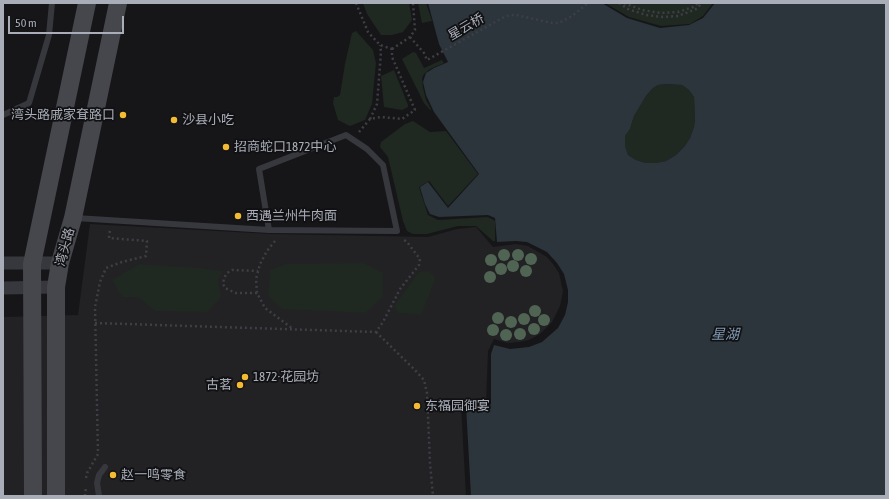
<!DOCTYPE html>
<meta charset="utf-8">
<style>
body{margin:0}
#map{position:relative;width:889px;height:499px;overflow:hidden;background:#161618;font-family:"Asap Condensed",sans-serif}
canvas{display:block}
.frame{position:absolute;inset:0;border:4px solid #a8adb8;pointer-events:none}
.scale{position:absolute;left:8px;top:16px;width:116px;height:18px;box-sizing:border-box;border:2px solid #a8adb8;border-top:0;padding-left:5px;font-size:12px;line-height:14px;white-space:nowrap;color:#a8adb8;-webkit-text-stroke:3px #111113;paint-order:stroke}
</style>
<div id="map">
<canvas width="889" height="499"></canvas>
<div class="frame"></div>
<div class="scale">50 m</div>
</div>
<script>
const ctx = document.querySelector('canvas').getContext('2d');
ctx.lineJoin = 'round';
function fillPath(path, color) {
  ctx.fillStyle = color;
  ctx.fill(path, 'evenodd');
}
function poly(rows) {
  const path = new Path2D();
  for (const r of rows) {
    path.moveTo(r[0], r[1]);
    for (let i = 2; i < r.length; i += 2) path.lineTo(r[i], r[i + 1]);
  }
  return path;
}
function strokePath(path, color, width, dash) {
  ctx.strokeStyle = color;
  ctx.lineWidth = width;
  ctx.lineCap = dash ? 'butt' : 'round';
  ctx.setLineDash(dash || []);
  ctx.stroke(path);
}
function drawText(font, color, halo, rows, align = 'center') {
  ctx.font = font + ' "Asap Condensed","Noto Sans SC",sans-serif';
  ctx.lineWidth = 3.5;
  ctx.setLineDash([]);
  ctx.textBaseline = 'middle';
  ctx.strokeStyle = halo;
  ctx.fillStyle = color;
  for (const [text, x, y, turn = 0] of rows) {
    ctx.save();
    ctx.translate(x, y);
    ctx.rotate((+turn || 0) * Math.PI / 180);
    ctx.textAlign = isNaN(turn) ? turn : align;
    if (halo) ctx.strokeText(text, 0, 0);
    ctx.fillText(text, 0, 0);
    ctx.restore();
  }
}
fillPath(poly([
 [90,224,271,234,428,237,457,229,476,227,493,247,516,244,528,246,547,257,553,264,559,273,563,291,560,306,552,322,540,334,529,340,519,342,507,343,494,339,488,351,486,402,461,405,466,496,3,496,3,317,78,315]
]), '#222225');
fillPath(poly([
 [363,3,409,3,412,20,403,32,392,35,381,35,367,14],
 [418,3,426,3,432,21,422,23],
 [605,3,713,3,703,16,690,24,661,26,629,17],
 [356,31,373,50,376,63,372,104,365,120,350,126,338,120,333,103,334,97,337,97,340,95,345,64,352,33],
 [413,52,416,53,424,68,442,60,444,63,430,69,424,74,422,78,423,88,426,100,431,109,430,110,424,103,402,59],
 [394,70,408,105,408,107,402,110,384,107,381,76],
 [667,84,682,85,689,90,694,97,695,120,694,127,690,138,684,147,676,155,666,161,656,163,646,163,636,160,628,155,625,146,625,136,630,129,634,116,646,96,653,88,658,85],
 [413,121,430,132,446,131,478,174,448,206,429,181,419,187,428,215,438,220,487,217,492,219,495,221,495,241,493,241,476,226,458,226,427,234,413,234,407,231,403,221,388,157,380,147,381,142,405,124],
 [363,263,383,273,383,297,365,313,282,309,268,296,270,270,286,264],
 [139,264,198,268,223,271,218,279,221,297,207,312,155,311,138,297,122,297,112,280],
 [428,271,434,276,435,280,421,315,398,313,394,306,419,272]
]), '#202822');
fillPath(poly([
 [428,3,602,3,627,18,660,28,689,25,703,18,715,3,886,3,886,496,471,496,466,405,489,406,491,404,491,354,494,345,510,349,529,347,542,342,558,328,565,315,568,302,568,290,564,274,557,263,547,252,527,242,516,241,497,242,495,218,488,215,439,217,430,214,425,204,420,187,428,182,448,208,479,174,434,112,426,95,423,82,426,73,434,68,448,62,439,44],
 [667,84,682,85,689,90,694,97,695,120,694,127,690,138,684,147,676,155,666,161,656,163,646,163,636,160,628,155,625,146,625,136,630,129,634,116,646,96,653,88,658,85]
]), '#2c353c');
strokePath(poly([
 [356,3,368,32,380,45,392,49],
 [619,3,628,9,646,15,663,17,678,16,696,9,702,3],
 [624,3,642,10,661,13,678,12,693,7,698,3],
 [410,37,424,53,427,60,506,16,511,15,516,15,552,23,559,23,572,16,588,3],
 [392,49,410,37,415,30,413,3],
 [370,119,377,104,381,52,380,45],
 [359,132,370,119,381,117,402,119,415,110,392,57,392,49],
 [275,241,267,251,260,264,256,279,257,293,265,308,293,329],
 [257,293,236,293,225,288,223,284,224,278,227,273,232,270,258,271],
 [95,323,376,332,383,322,400,289,419,265,420,259,407,242,403,239],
 [376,332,414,369,424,380,427,393,430,463,433,496],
 [86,478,87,473,98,454,95,307,100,282,106,268,122,262,146,256,147,241,109,238,110,229],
 [85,496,86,487]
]), '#3d3f44', 2.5, [2, 3]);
strokePath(poly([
 [3,115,29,103,49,35,52,3],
 [75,218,269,230,397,231,383,165,367,149,346,135,259,169,269,230],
 [99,496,97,483,99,475,105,467]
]), '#37383d', 6);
strokePath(poly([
 [3,263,60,263],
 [3,288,56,287]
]), '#37383d', 13);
strokePath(poly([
 [33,496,32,264,87,3],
 [56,496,56,287,60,263,73,218,118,3]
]), '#45474d', 18);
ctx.fillStyle = '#506453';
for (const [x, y] of [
 [504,255],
 [518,255],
 [531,259],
 [491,260],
 [513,266],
 [501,269],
 [526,271],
 [490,277],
 [535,311],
 [498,318],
 [524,319],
 [544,320],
 [511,322],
 [534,329],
 [493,330],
 [520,334],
 [506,335]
]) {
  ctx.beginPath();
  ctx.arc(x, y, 6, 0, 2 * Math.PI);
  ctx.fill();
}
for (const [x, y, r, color] of [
 [123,115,4,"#f3ba34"],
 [174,120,4,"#f3ba34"],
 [226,147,4,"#f3ba34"],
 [238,216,4,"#f3ba34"],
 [245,377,4,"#f3ba34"],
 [240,385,4,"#f3ba34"],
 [417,406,4,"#f3ba34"],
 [113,475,4,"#f3ba34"]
]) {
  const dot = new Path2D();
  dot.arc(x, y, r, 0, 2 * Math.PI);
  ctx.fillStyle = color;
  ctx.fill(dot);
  strokePath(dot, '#111113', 1.5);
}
drawText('13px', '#a8adb8', '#111113', [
 ["星云桥",466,27,-30],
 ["湾头路",65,247,-75]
]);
drawText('13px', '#a8adb8', '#111113', [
 ["湾头路戚家耷路口",115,115,"right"],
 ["沙县小吃",182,120],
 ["招商蛇口1872中心",234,147],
 ["西遇兰州牛肉面",246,216],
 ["1872·花园坊",253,377],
 ["古茗",232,385,"right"],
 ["东福园御宴",425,406],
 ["赵一鸣零食",121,475]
], 'left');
drawText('italic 14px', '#7f99b3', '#111113', [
 ["星湖",725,335]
]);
</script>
